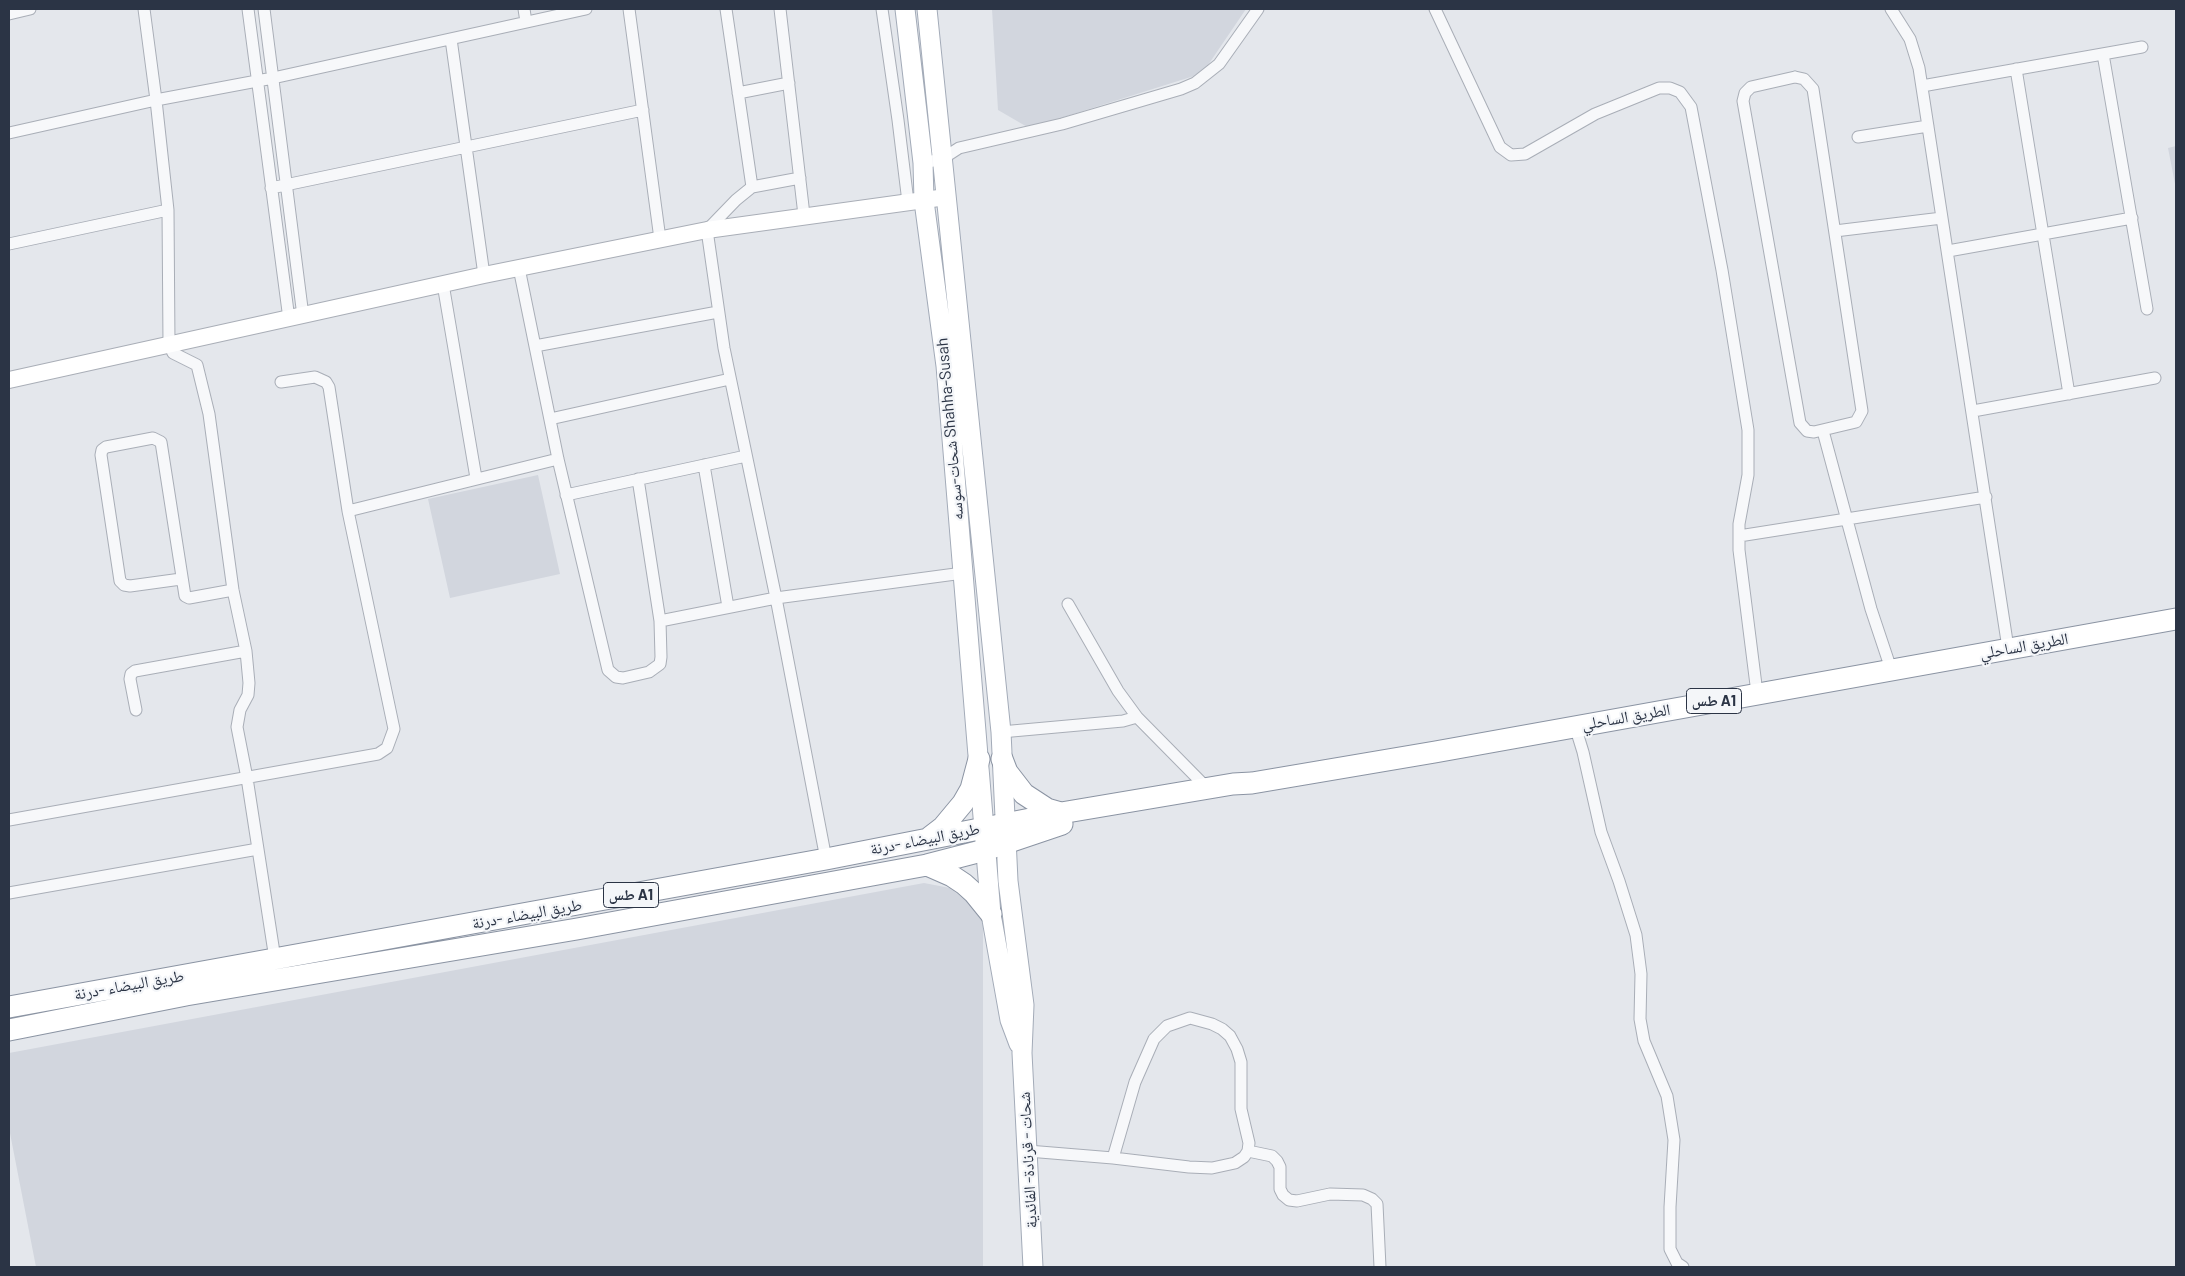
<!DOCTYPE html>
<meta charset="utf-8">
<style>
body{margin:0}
#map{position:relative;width:2185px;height:1276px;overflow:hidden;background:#e4e7ec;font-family:Barlow,sans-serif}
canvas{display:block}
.frame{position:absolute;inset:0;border:10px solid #2b3445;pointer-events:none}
</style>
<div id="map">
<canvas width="2185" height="1276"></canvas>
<div class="frame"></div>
</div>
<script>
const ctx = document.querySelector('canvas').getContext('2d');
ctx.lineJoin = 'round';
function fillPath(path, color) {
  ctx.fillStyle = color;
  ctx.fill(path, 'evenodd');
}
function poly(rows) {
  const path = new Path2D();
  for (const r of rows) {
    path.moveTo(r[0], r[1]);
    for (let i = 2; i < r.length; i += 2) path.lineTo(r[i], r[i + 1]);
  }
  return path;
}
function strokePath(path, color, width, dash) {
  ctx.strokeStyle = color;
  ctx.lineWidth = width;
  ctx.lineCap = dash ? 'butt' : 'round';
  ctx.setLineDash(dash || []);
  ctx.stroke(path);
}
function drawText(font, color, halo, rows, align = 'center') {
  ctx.font = font + ' Barlow,"Noto Naskh Arabic",sans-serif';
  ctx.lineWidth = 4.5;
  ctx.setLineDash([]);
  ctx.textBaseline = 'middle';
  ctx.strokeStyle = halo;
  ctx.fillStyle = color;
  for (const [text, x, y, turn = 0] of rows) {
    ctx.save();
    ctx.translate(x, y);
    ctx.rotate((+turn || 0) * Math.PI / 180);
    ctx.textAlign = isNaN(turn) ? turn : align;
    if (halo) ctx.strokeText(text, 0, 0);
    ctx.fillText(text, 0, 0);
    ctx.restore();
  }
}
fillPath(poly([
 [992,9,1246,9,1206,68,1194,76,1029,128,998,110],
 [2176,146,2176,189,2168,148],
 [538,475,560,574,450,598,428,499],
 [924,883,950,888,969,903,983,921,983,1267,36,1267,9,1128,9,1053]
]), '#d2d6de');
const street = poly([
 [144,9,156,100,273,78,586,9],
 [248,9,289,319],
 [264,9,303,316],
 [524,9,526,22],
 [629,9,660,239],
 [726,9,752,187],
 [780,9,804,215],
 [882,9,898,120,908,202],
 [1435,9,1500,147,1511,155,1525,154,1595,114,1659,88,1670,88,1680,92,1691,107,1722,270,1748,430,1748,475,1739,524,1739,550,1757,693],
 [1891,9,1910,39,1919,68,2008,648],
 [9,14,30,9],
 [451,39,484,275],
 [2103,54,2147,309],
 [2016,69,2069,394],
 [1795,77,1804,79,1813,89,1862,411,1856,422,1814,432,1807,431,1800,423,1743,101,1745,93,1751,87,1795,77],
 [1922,86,2142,47],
 [738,93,789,83],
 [9,133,156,100,168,210,169,344,173,353,197,365,209,414,233,590,246,651,249,683,248,695,240,710,237,727,247,778,275,959],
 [1858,137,1928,126],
 [923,163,942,159,959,148,1062,124,1181,89,1195,83,1219,64,1258,9],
 [800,178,752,187,736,200,707,230,724,348,776,598,826,859],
 [271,188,643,110],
 [1835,231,1942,218],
 [9,244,168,210],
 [1948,251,2132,218],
 [519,268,558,459,608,670,616,677,623,678,649,672,660,664,661,657,660,621,638,479],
 [443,284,476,478],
 [535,346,718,312],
 [1973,411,2155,378],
 [550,419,730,379],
 [1823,431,1871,609,1891,669],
 [704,465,728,607],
 [566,495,746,456],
 [348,511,558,459],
 [1739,536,1986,497],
 [181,579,130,586,124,585,120,581,101,455,102,450,106,447,153,438,161,442,185,596,189,598,233,590],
 [660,621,776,598,963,573],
 [136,710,130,679,131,674,135,671,246,651],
 [1137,717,1208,789],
 [1575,726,1583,752,1601,832,1619,881,1636,935,1641,974,1640,1019,1644,1041,1667,1096,1674,1140,1670,1207,1670,1249,1677,1263,1683,1267],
 [1001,732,1123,721,1137,717,1118,691,1068,604],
 [9,820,378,754,387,748,394,729,348,511,329,387,326,382,315,377,281,382],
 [9,893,258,849],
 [1028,1151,1113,1158,1189,1167,1212,1168,1235,1163,1244,1157,1248,1151,1249,1143,1241,1109,1241,1062,1237,1049,1230,1036,1222,1029,1212,1024,1190,1018,1167,1026,1154,1039,1135,1082,1113,1158],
 [1248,1151,1272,1156,1277,1161,1280,1167,1280,1189,1283,1195,1289,1200,1297,1201,1330,1194,1363,1195,1372,1199,1377,1204,1380,1267]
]);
const secondary = poly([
 [9,380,484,275,707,230,946,197]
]);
const primary = poly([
 [905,9,923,163,924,201,946,366,991,914,1010,1020,1019,1044],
 [927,9,1001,732,1008,881,1024,1005,1022,1053,1033,1267]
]);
const highway = poly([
 [1002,759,1007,772,1024,794,1047,809,1061,813],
 [930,837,943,827,963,803,971,789,979,759],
 [927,865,952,876,964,884,974,893,991,914],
 [9,1007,826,859,1061,813,1233,784,1252,783,1435,752,2176,619],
 [9,1030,186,995,577,929,927,865,985,850,1062,824]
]);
strokePath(street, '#a9aeb7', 13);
strokePath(secondary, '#a9aeb7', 18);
strokePath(primary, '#a3abb8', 21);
strokePath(highway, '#8b94a3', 23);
strokePath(street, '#f7f8fa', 11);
strokePath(secondary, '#fff', 16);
strokePath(primary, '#fff', 19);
strokePath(highway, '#fff', 21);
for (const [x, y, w] of [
 [1714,701,55],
 [631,895,55]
]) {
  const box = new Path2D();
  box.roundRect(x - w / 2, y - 12.5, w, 25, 4);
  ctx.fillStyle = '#f4f6f9';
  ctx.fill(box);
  strokePath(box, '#2b3445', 1);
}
drawText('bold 15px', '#2b3445', null, [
 ["طس A1",1714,701],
 ["طس A1",631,895]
]);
drawText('16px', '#2b3445', '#f4f6f9', [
 ["شحات-سوسه Shahha-Susah",950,429,-95],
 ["الطريق الساحلي",2024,646,-10],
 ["الطريق الساحلي",1626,717,-10],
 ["طريق البيضاء -درنة",925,839,-11],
 ["طريق البيضاء -درنة",527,914,-10],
 ["طريق البيضاء -درنة",129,985,-10],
 ["شحات - قرنادة- الفائدية",1028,1160,-93]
]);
</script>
